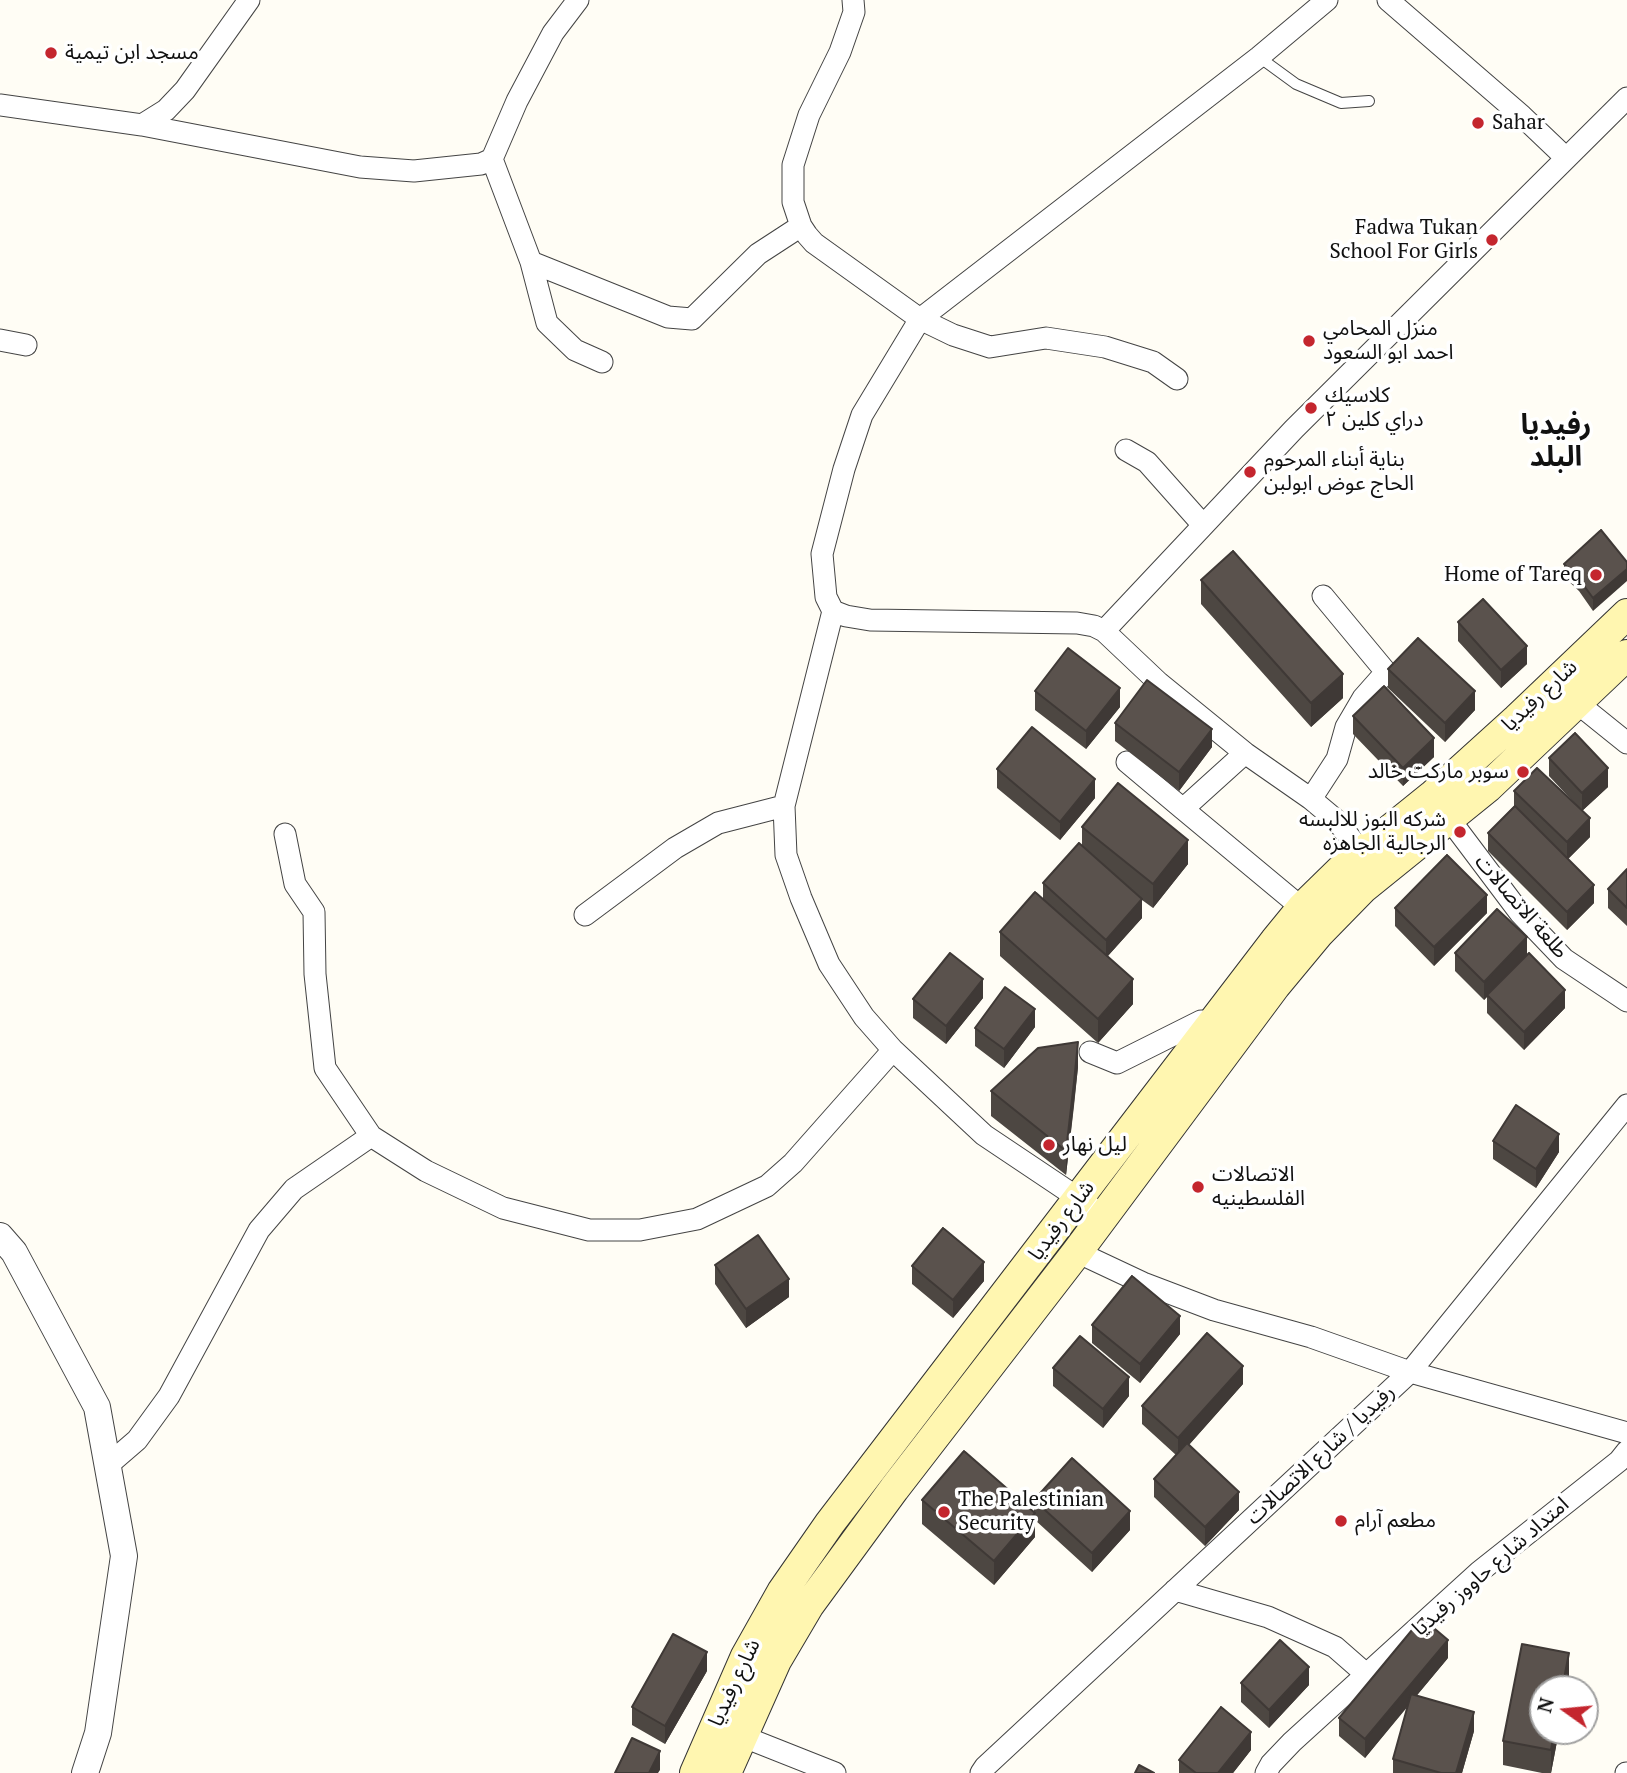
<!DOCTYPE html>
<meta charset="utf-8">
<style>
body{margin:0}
#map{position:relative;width:1627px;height:1773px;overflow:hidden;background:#fffdf5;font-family:"PT Serif",serif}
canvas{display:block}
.north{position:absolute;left:1529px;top:1675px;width:70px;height:70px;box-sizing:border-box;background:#fff;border:2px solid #a0a0a0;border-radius:50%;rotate:285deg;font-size:19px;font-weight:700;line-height:28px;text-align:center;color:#111}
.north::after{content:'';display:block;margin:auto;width:24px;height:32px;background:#c4262e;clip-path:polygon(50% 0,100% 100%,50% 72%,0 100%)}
</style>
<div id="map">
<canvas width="1627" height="1773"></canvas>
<div class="north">N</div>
</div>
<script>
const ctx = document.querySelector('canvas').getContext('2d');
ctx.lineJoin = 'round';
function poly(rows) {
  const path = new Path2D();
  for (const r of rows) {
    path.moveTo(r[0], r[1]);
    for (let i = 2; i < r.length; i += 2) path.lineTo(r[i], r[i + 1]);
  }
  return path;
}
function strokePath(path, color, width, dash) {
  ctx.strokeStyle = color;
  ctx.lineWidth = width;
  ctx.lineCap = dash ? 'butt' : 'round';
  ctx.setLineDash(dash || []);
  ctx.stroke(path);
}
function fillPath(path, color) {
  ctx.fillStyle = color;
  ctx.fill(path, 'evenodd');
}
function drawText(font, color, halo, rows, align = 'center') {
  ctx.font = font + ' "PT Serif","Noto Sans Arabic",serif';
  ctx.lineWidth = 7;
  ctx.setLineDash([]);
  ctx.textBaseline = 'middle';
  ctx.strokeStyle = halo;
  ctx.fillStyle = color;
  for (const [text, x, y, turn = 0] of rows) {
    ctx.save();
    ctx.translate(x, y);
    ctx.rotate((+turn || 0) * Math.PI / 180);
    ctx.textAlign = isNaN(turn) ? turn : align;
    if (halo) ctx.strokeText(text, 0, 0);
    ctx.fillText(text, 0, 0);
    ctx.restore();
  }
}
const service = poly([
 [1259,57,1296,84,1341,103,1369,101]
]);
const minor = poly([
 [853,0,854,12,840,52,809,115,793,165,793,202,801,226,807,235,814,243,920,319,953,335,990,347,1046,338,1105,347,1153,362,1177,379],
 [1327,0,1259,57,920,319,862,415,844,469,822,554,826,597,833,611,846,616,870,620,1077,623,1094,626,1104,631,1159,683,1245,753,1311,799,1336,820,1370,862],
 [1388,0,1522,116,1565,157],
 [0,105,142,125,360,167,414,171,481,164,492,159,517,101,553,33,578,0],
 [142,125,166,110,185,90,249,0],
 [492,159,531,262,547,323,575,350,602,362],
 [531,262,668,317,692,319,758,254,801,226],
 [0,340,26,345],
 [1126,450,1147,462,1203,525],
 [833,611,784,806,786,855,801,898,829,964,864,1017,893,1050,984,1135,1090,1206],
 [1104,631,1294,429,1627,98],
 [1576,702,1627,743],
 [1245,753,1183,809,1302,908],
 [1127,762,1183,809],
 [1311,799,1337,759,1346,727,1363,698,1386,672,1323,596],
 [1441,808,1520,913,1564,959,1627,1001],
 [285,834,295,884,314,912,315,974,325,1068,371,1136,426,1171,503,1208,589,1230,640,1230,697,1219,767,1186,793,1163,893,1050],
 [585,915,675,848,718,823,784,806],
 [1090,1052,1117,1063,1201,1021,1212,1022],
 [1077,1252,1143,1283,1214,1310,1311,1337,1410,1372,1627,1433],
 [108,1465,137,1440,169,1396,259,1230,294,1189,371,1136],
 [1175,1590,1268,1617,1335,1647,1367,1675],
 [729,1731,835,1773],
 [981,1773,985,1767,1410,1372,1627,1105],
 [1266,1773,1271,1764,1292,1742,1479,1572,1619,1461,1627,1451],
 [1626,1773,1627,1773]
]);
const tertiary = poly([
 [0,1236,14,1252,97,1407,124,1556,98,1733,85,1773]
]);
const secondary = poly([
 [695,1773,746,1656,782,1592,830,1523,1275,941,1302,908,1344,867,1432,796,1517,719,1627,614],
 [726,1773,776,1661,809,1605,894,1489,1077,1252,1275,986,1319,933,1363,888,1488,787,1627,655]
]);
strokePath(service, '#444', 12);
strokePath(minor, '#444', 23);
strokePath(tertiary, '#444', 28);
strokePath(secondary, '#333', 32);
strokePath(service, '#fff', 10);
strokePath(minor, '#fff', 21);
strokePath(tertiary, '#fff', 26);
strokePath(secondary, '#fff6b0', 30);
fillPath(poly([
 [1601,530,1593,611,1579,591,1564,577,1564,564],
 [1201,580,1343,698,1311,727,1201,604],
 [1458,622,1527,664,1501,688,1458,641],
 [1388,669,1475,710,1445,742,1388,688],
 [1035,691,1120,707,1086,749,1035,710],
 [1353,716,1434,757,1403,786,1353,734],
 [1115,723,1212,747,1179,791,1115,741],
 [1549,758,1608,787,1582,811,1590,837,1568,859,1594,903,1567,930,1488,851,1488,833,1514,806,1514,791,1581,810,1549,776],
 [997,769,1095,798,1060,840,997,788],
 [1082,827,1188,864,1153,908,1142,900,1142,918,1107,957,1133,1004,1098,1043,1000,956,1000,932,1043,900,1043,883,1082,846],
 [1627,869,1627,926,1608,908,1608,889],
 [1395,908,1487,913,1434,966,1395,926],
 [1455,953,1527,955,1565,1008,1524,1050,1487,1013,1487,997,1484,1000,1455,971],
 [983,998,946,1044,913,1018,913,999],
 [1035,1027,1004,1068,975,1046,975,1028],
 [1078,1067,1074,1106,1066,1175,991,1116,991,1091],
 [1493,1141,1559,1152,1536,1188,1493,1159],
 [715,1265,789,1297,746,1328,715,1284],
 [912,1266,984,1281,953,1318,912,1284],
 [1092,1325,1180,1334,1140,1383,1092,1343],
 [1053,1368,1129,1396,1103,1428,1053,1386],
 [1243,1384,1189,1445,1239,1510,1205,1546,1154,1497,1154,1479,1176,1455,1142,1424,1142,1406],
 [922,1500,1034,1512,1034,1500,1130,1530,1092,1572,1035,1520,1035,1537,994,1585,922,1524],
 [1448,1658,1416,1696,1474,1731,1462,1773,1393,1773,1393,1759,1408,1705,1365,1758,1339,1736,1339,1718],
 [707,1671,665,1744,632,1725,632,1707],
 [1569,1677,1543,1731,1559,1731,1551,1773,1542,1773,1503,1765,1503,1741],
 [1241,1683,1309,1685,1269,1728,1241,1702],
 [1251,1750,1233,1773,1179,1773,1179,1760]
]), '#4d4742');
fillPath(poly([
 [1627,569,1627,581,1593,611,1593,598],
 [1527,646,1527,664,1501,688,1501,670],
 [1343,674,1343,698,1311,727,1311,703],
 [1120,688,1120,707,1086,749,1086,731],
 [1475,691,1475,710,1445,742,1445,723],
 [1212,729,1212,747,1179,791,1179,772],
 [1434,738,1434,757,1403,786,1403,768],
 [1608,768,1608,787,1582,811,1582,793],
 [1095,779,1095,798,1060,840,1060,822],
 [1590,818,1590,837,1567,860,1567,842],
 [1188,840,1188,864,1153,908,1153,884],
 [1594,885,1594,903,1567,930,1567,912],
 [1487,895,1487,913,1434,966,1434,947],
 [1142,899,1142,918,1106,958,1106,940],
 [1527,937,1527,956,1484,1000,1484,982],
 [983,979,983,998,946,1044,946,1026],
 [1133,979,1133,1004,1098,1043,1098,1019],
 [1565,990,1565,1008,1524,1050,1524,1032],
 [1035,1009,1035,1027,1004,1068,1004,1049],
 [1078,1042,1078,1067,1066,1175,1066,1151],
 [1559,1134,1559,1152,1536,1188,1536,1169],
 [984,1262,984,1281,953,1318,953,1300],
 [789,1279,789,1297,746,1328,746,1309],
 [1180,1316,1180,1334,1140,1383,1140,1364],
 [1243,1366,1243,1384,1178,1457,1178,1438],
 [1129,1377,1129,1396,1103,1428,1103,1409],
 [1239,1492,1239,1510,1205,1546,1205,1527],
 [1130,1511,1130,1530,1092,1572,1092,1553],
 [1035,1513,1035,1537,994,1585,994,1561],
 [1448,1640,1448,1658,1365,1758,1365,1739],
 [707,1652,707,1671,665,1744,665,1726],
 [1569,1653,1569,1677,1567,1689,1562,1689],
 [1309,1667,1309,1685,1269,1728,1269,1710],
 [1474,1712,1474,1731,1462,1773,1456,1773],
 [1554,1731,1559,1731,1551,1773,1551,1750],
 [1251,1732,1251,1750,1233,1773,1218,1773],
 [660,1751,660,1770,658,1773,649,1773]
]), '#3f3936');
const building = poly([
 [1601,530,1627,562,1627,569,1593,598,1579,579,1564,564,1601,530],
 [1233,551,1343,674,1311,703,1201,580,1233,551],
 [1483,599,1527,646,1501,670,1458,622,1483,599],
 [1418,638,1475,691,1445,723,1388,669,1418,638],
 [1068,648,1120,688,1086,731,1035,691,1068,648],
 [1147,680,1212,729,1179,772,1115,723,1147,680],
 [1384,686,1434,738,1403,768,1353,716,1384,686],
 [1032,727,1095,779,1060,822,997,769,1032,727],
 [1575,733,1608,768,1582,793,1549,758,1575,733],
 [1537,768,1590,818,1567,842,1514,791,1537,768],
 [1118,783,1188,840,1153,884,1082,827,1118,783],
 [1515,806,1594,885,1567,912,1488,833,1515,806],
 [1079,843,1142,899,1106,940,1043,883,1079,843],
 [1447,855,1487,895,1434,947,1395,908,1447,855],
 [1627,869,1627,908,1608,889,1627,869],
 [1035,892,1133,979,1098,1019,1000,932,1035,892],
 [1497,909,1527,937,1484,982,1455,953,1497,909],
 [950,953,983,979,946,1026,913,999,950,953],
 [1529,953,1565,990,1524,1032,1487,995,1529,953],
 [1005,987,1035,1009,1004,1049,975,1028,1005,987],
 [1078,1042,1074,1082,1066,1151,991,1091,1038,1048,1078,1042],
 [1516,1105,1559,1134,1536,1169,1493,1141,1516,1105],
 [943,1228,984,1262,953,1300,912,1266,943,1228],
 [758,1235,789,1279,746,1309,715,1265,758,1235],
 [1132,1276,1180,1316,1140,1364,1092,1325,1132,1276],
 [1207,1333,1243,1366,1178,1438,1142,1406,1207,1333],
 [1080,1336,1129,1377,1103,1409,1053,1368,1080,1336],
 [1187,1443,1239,1492,1205,1527,1154,1479,1187,1443],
 [964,1451,1035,1513,994,1561,922,1500,964,1451],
 [1072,1458,1130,1511,1092,1553,1034,1500,1072,1458],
 [1422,1618,1448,1640,1365,1739,1339,1718,1422,1618],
 [673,1634,707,1652,665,1726,632,1707,673,1634],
 [1280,1640,1309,1667,1269,1710,1241,1683,1280,1640],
 [1522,1644,1569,1653,1562,1689,1543,1689,1543,1731,1554,1731,1551,1750,1503,1741,1522,1644],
 [1411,1694,1474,1712,1456,1773,1441,1773,1393,1759,1411,1694],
 [1221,1707,1251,1732,1218,1773,1196,1773,1179,1760,1221,1707],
 [632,1738,660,1751,649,1773,615,1773,632,1738],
 [1139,1765,1154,1773,1135,1773,1139,1765]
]);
fillPath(building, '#5a524d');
strokePath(building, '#3f3936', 2);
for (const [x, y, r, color] of [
 [51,53,7,"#c4262e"],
 [1478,123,7,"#c4262e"],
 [1492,240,7,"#c4262e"],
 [1309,341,7,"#c4262e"],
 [1311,408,7,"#c4262e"],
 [1250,472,7,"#c4262e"],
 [1596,575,7,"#c4262e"],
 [1523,772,7,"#c4262e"],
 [1460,832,7,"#c4262e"],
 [1049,1145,7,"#c4262e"],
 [1198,1187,7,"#c4262e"],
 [944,1512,7,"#c4262e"],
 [1341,1521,7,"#c4262e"]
]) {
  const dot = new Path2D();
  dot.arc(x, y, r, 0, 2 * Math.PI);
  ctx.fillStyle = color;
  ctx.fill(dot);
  strokePath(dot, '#fff', 2.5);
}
drawText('21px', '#111', '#fff', [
 ["مسجد ابن تيمية",65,53],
 ["Sahar",1492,123],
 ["Fadwa Tukan",1478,228,"right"],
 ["School For Girls",1478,252,"right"],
 ["منزل المحامي",1323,329],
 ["احمد ابو السعود",1323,353],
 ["كلاسيك",1325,396],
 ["دراي كلين ٢",1325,420],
 ["بناية أبناء المرحوم",1264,460],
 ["الحاج عوض ابولبن",1264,484],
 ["Home of Tareq",1582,575,"right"],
 ["سوبر مارکت خالد",1509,772,"right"],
 ["شركه البوز للالبسه",1446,820,"right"],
 ["الرجالية الجاهزه",1446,844,"right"],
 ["ليل نهار",1063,1145],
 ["الاتصالات",1212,1175],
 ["الفلسطينيه",1212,1199],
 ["The Palestinian",958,1500],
 ["Security",958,1524],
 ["مطعم آرام",1355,1521]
], 'left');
drawText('21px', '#111', '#fff', [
 ["شارع رفيديا",1540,696,-43],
 ["طلعة الاتصالات",1521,907,49],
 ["شارع رفيديا",1062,1221,-53],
 ["رفيديا / شارع الاتصالات",1321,1455,-43],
 ["امتداد شارع حاووز رفيديا",1491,1567,-41],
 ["شارع رفيديا",735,1683,-65]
]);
drawText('bold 28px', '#111', '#fff', [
 ["رفيديا",1556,426],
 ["البلد",1556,458]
]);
</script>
